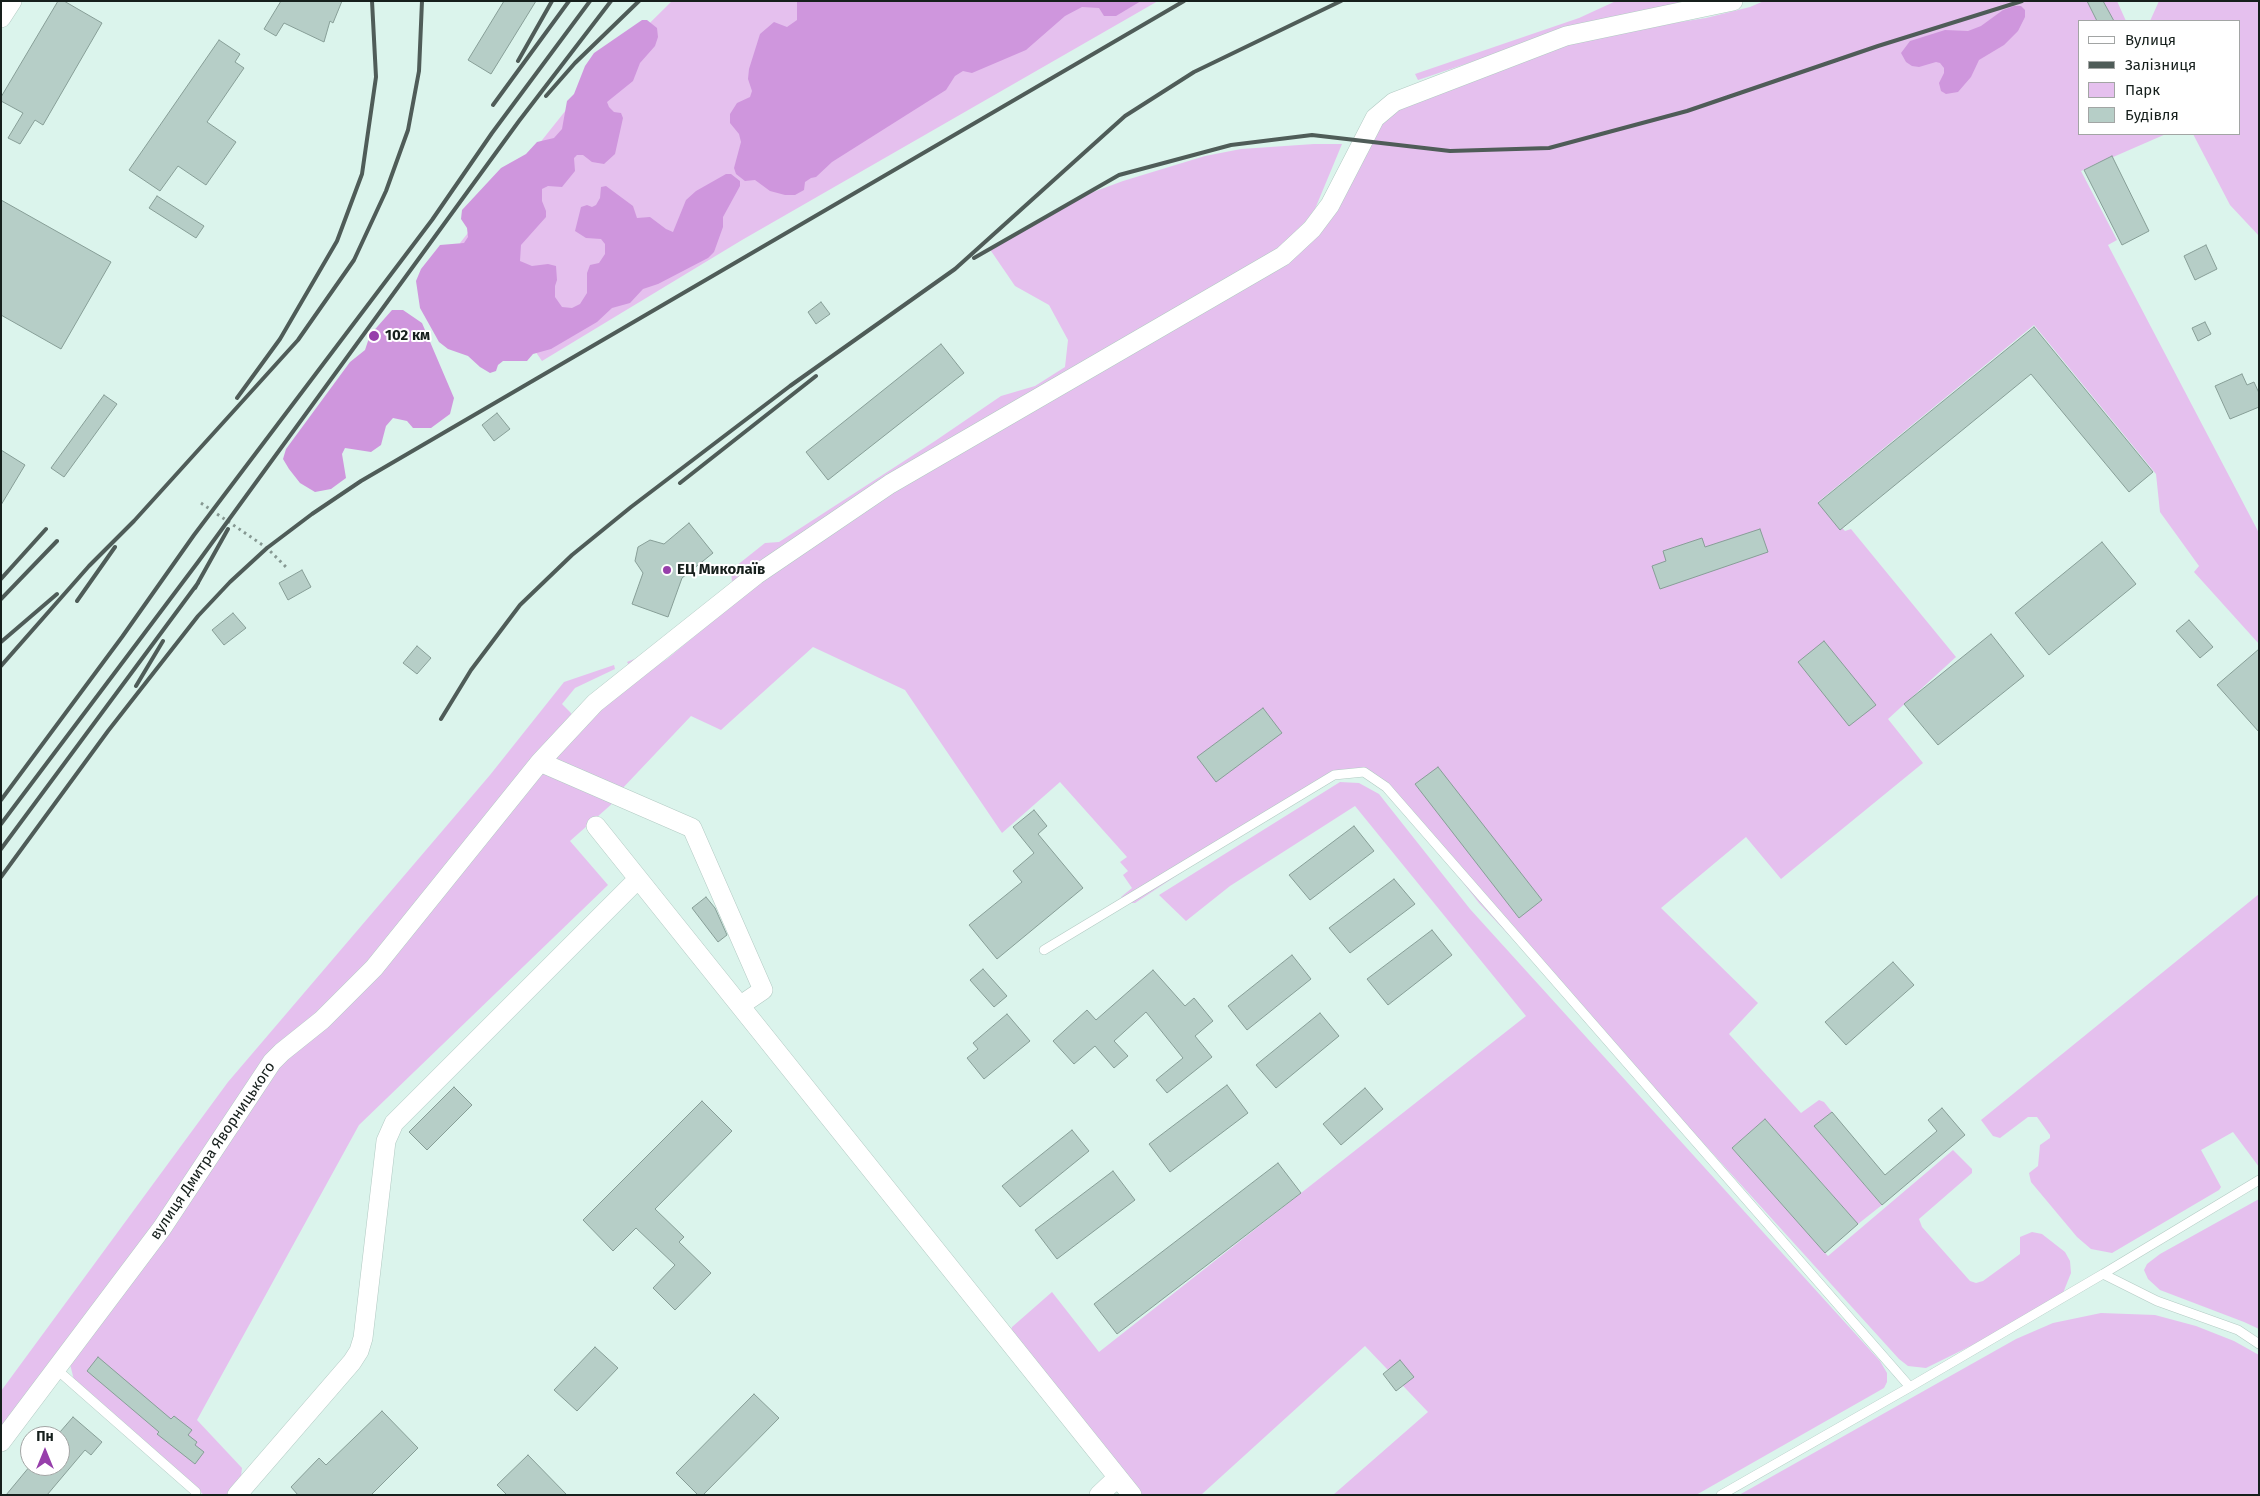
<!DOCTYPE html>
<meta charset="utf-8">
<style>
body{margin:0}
#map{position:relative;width:2260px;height:1496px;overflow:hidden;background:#dbf4ec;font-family:"Fira Sans",sans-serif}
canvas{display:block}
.frame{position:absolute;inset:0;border:2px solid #161f1c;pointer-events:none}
.legend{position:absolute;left:2078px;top:20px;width:162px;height:115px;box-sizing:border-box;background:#fff;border:1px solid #a2a5a4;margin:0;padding:6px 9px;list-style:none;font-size:15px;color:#161f1c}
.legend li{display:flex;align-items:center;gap:10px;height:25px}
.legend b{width:25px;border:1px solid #a2a5a4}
.north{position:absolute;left:20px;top:1426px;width:50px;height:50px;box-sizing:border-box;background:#fff;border:1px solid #a2a5a4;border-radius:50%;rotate:0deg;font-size:14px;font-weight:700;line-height:20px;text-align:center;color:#161f1c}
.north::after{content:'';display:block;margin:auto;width:18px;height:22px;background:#973fab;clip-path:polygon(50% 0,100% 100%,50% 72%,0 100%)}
</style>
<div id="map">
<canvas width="2260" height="1496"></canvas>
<div class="frame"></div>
<ul class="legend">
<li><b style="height:6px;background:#fff"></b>Вулиця</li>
<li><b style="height:6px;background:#4f5c58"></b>Залізниця</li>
<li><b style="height:14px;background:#e5c0ee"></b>Парк</li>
<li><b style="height:14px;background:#b6cec7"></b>Будівля</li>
</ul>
<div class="north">Пн</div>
</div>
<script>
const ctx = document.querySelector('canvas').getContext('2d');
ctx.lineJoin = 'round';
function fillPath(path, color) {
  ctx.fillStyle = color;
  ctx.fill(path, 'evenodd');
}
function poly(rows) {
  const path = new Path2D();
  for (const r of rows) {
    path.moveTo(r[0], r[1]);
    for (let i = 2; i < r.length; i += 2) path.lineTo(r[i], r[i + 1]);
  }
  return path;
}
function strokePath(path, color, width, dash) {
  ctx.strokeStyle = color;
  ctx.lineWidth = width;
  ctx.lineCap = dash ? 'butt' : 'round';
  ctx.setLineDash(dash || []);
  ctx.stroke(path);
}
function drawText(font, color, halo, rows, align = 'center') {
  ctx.font = font + ' "Fira Sans",sans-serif';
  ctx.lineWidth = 4;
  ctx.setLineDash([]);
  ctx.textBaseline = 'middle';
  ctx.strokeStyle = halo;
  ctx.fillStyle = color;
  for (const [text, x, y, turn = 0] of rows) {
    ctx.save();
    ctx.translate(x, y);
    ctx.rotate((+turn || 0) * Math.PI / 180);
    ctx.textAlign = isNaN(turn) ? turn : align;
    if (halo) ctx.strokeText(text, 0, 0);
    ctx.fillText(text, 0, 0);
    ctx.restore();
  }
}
fillPath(poly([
 [672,1,1158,1,742,240,542,361,460,243,582,90],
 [1616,1,1736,1,1537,40,1418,80,1415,74,1579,18],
 [1764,1,2117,1,2126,21,2079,21,2079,134,2166,134,2081,171,2117,240,2108,245,2259,533,2259,644,2194,572,2199,566,2160,512,2156,474,2034,325,1818,502,1845,531,1851,529,1956,657,1888,719,1923,763,1781,879,1746,837,1661,908,1758,1003,1729,1034,1801,1113,1819,1100,1824,1102,1832,1112,1815,1127,1882,1205,1858,1224,1765,1119,1732,1148,1828,1256,1953,1150,1972,1169,1972,1173,1919,1219,1922,1227,1970,1281,1976,1283,1983,1281,2020,1254,2020,1237,2032,1232,2042,1234,2065,1252,2070,1261,2071,1273,2063,1293,2011,1326,1926,1368,1908,1366,1899,1359,1705,1145,1479,903,1388,787,1362,773,1328,776,1135,903,1130,903,1121,897,1132,888,1123,875,1128,871,1120,862,1127,857,1060,782,1002,833,905,690,813,647,721,730,691,716,620,791,555,763,553,755,624,687,667,659,761,581,893,489,1287,259,1368,126,1400,101,1597,35,1706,18,1750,7],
 [2159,1,2259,1,2259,236,2230,205,2193,134,2239,134,2239,21,2150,21],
 [1314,144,1342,144,1315,209,1305,222,1278,249,1093,363,888,481,753,574,660,653,637,669,630,667,627,662,654,651,732,582,731,570,765,543,779,542,935,441,1001,396,1035,386,1065,367,1068,340,1049,305,1015,286,989,248,1085,195,1123,181,1205,156,1241,149],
 [614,665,615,669,575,688,562,704,571,713,571,719,386,943,319,1016,1,1433,1,1391,228,1082,490,775,564,682],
 [543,773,614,802,570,841,608,885,359,1125,197,1420,242,1468,241,1476,227,1495,204,1495,74,1380,70,1364,276,1066,537,775],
 [1340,782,1359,783,1379,794,1470,909,1880,1361,1887,1373,1887,1382,1884,1388,1696,1495,1333,1495,1428,1412,1365,1346,1201,1495,1128,1495,1010,1334,1012,1327,1052,1292,1099,1352,1526,1016,1355,806,1230,886,1186,921,1159,895],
 [2259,894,2259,1167,2233,1132,2201,1150,2221,1187,2219,1190,2112,1253,2091,1249,2077,1237,2031,1182,2029,1173,2038,1166,2040,1145,2050,1138,2050,1135,2037,1117,2028,1117,2000,1138,1993,1136,1981,1120],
 [2259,1199,2259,1329,2244,1322,2160,1290,2148,1279,2144,1270,2147,1264,2160,1254],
 [2101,1313,2155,1315,2196,1326,2234,1341,2259,1355,2259,1495,1739,1495,2016,1339,2053,1323]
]), '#e5c0ee');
fillPath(poly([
 [797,1,1141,1,1116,16,1104,16,1099,8,1082,7,1065,16,1026,50,972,73,963,71,955,76,946,90,832,162,816,177,811,178,805,182,804,190,795,195,785,195,770,191,755,180,745,181,736,174,734,168,741,142,739,134,730,123,730,114,737,103,750,97,752,91,748,79,749,69,760,34,774,22,787,27,797,20],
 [2014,6,2021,6,2025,10,2025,17,2018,31,2004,45,1979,60,1971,77,1958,92,1946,94,1941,91,1939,83,1944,73,1944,68,1940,63,1936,62,1919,67,1912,66,1906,62,1901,53,1910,41,1945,30,1968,31,1981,26,2003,10],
 [642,20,647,20,657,28,658,37,655,46,640,63,633,81,607,102,609,107,614,112,621,113,623,118,615,154,604,164,592,162,583,155,577,155,574,158,575,171,562,187,548,186,542,189,542,201,546,211,546,217,521,245,520,261,532,266,548,264,556,266,557,280,555,286,555,297,562,307,572,308,580,304,587,293,587,273,590,265,599,263,605,254,605,244,601,239,586,238,575,231,581,207,587,205,592,207,596,205,600,198,601,187,606,186,633,206,637,218,650,217,666,229,673,232,686,200,696,191,726,174,731,174,740,181,740,186,723,217,723,227,714,252,708,258,658,284,643,289,630,303,612,308,597,322,551,349,533,354,527,361,503,361,498,365,496,371,490,373,480,367,468,356,448,349,439,342,420,308,416,281,421,269,440,245,464,243,468,237,467,228,461,219,462,210,501,168,526,154,537,142,554,138,562,129,567,101,574,94,585,66,594,53],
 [392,310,403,310,422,323,454,398,450,414,431,428,413,428,407,421,393,418,386,426,381,445,371,452,345,448,342,454,346,478,331,489,315,492,300,483,289,469,283,459,286,449,350,362,365,350,370,335]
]), '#cf96dd');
const building = poly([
 [58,1,64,1,102,23,43,125,35,120,20,144,8,138,23,113,1,101,1,97,58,1],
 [281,1,342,1,333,23,330,21,324,42,284,23,276,36,264,29,281,1],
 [504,1,536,1,491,74,468,60,504,1],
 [2087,1,2103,1,2114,21,2097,21,2087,1],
 [219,40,240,54,235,62,244,68,207,122,236,142,206,185,178,166,160,191,129,170,219,40],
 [2112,156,2149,231,2122,245,2084,170,2112,156],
 [157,196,204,226,196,238,149,208,157,196],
 [1,200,111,262,61,349,1,315,1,200],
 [2206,245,2217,269,2195,280,2184,256,2206,245],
 [821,302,830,314,816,324,808,312,821,302],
 [2205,322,2211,334,2198,341,2192,328,2205,322],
 [2034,327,2153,472,2129,492,2031,374,1840,530,1818,503,2034,327],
 [941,344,964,373,828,480,806,452,941,344],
 [2242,374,2247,385,2254,382,2259,393,2259,407,2230,419,2215,386,2242,374],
 [104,395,117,404,64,477,51,468,104,395],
 [497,413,510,429,494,441,482,425,497,413],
 [1,450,25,465,1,505,1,450],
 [689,523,713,553,682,578,668,617,632,604,643,573,635,561,638,547,650,540,664,544,689,523],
 [1760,529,1768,552,1660,589,1652,566,1666,561,1663,551,1702,538,1705,547,1760,529],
 [2102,542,2136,584,2049,655,2015,613,2102,542],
 [302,570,311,587,288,600,279,583,302,570],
 [233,613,246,628,224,645,212,630,233,613],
 [2189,620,2213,647,2200,658,2176,631,2189,620],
 [1991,634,2024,676,1938,745,1904,704,1991,634],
 [1824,641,1876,705,1849,726,1798,662,1824,641],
 [417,646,431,658,417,674,403,663,417,646],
 [2259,649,2259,732,2217,685,2259,649],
 [1263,708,1282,733,1216,782,1197,757,1263,708],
 [1438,767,1542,900,1519,918,1415,784,1438,767],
 [1034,810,1047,826,1038,834,1083,888,997,959,969,925,1022,882,1013,871,1034,853,1013,827,1034,810],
 [1354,826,1374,851,1310,900,1289,875,1354,826],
 [1394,879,1415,904,1350,953,1329,928,1394,879],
 [706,897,715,908,727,935,718,942,692,908,706,897],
 [1432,930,1452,955,1388,1005,1367,979,1432,930],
 [1292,955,1311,979,1247,1030,1228,1006,1292,955],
 [1893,962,1914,985,1846,1045,1825,1022,1893,962],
 [983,969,1007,996,994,1007,970,980,983,969],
 [1153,970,1185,1006,1194,998,1213,1021,1195,1036,1212,1057,1167,1093,1156,1080,1183,1058,1146,1012,1114,1041,1128,1056,1114,1068,1095,1046,1074,1064,1053,1041,1087,1010,1096,1020,1153,970],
 [1320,1013,1339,1036,1276,1088,1256,1065,1320,1013],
 [1007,1014,1030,1041,984,1079,967,1058,978,1049,973,1043,1007,1014],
 [1227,1085,1248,1113,1170,1172,1149,1144,1227,1085],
 [454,1087,472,1105,427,1150,409,1132,454,1087],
 [1365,1088,1383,1109,1341,1145,1323,1124,1365,1088],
 [702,1101,732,1131,655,1209,684,1237,679,1242,711,1273,675,1310,653,1288,675,1265,636,1228,613,1251,583,1220,702,1101],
 [1942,1108,1965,1135,1882,1205,1814,1126,1832,1112,1885,1175,1937,1131,1928,1120,1942,1108],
 [1765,1119,1858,1224,1825,1253,1732,1148,1765,1119],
 [1072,1130,1089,1151,1020,1207,1002,1186,1072,1130],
 [1278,1163,1301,1193,1117,1334,1094,1304,1278,1163],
 [1113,1171,1135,1200,1057,1259,1035,1230,1113,1171],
 [595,1347,618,1368,577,1411,554,1390,595,1347],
 [98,1357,171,1419,174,1416,192,1430,188,1435,197,1442,195,1445,204,1452,195,1464,157,1434,159,1432,87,1371,98,1357],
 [1400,1360,1414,1377,1396,1391,1383,1374,1400,1360],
 [754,1394,779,1418,703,1495,698,1495,676,1473,754,1394],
 [382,1411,418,1448,371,1495,298,1495,291,1487,319,1458,326,1465,382,1411],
 [73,1417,102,1442,91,1455,85,1450,47,1495,6,1495,30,1466,60,1466,60,1432,73,1417],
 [528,1455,567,1495,507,1495,497,1485,528,1455]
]);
fillPath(building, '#b6cec7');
strokePath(building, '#879e97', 1);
const lane = poly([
 [1044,950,1334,775,1364,772,1386,787,1910,1387],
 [2103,1274,2259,1180],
 [55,1368,196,1492],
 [1721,1495,1910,1387,2103,1274,2157,1301,2238,1330,2259,1344]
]);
const street = poly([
 [1,18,12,1],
 [540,762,692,828,763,990,741,1005],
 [596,826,1132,1495],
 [1,1442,162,1228,272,1062,282,1052,322,1020,374,968,540,762,595,703,756,575,890,484,1283,256,1312,229,1330,205,1375,118,1394,102,1566,36,1733,1],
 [237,1495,352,1362,359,1351,363,1338,386,1141,394,1123,638,879],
 [1099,1495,1117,1478]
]);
strokePath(lane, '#b2cac3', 10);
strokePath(street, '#b2cac3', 20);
strokePath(poly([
 [201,503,267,548,288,569]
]), '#869892', 3, [2.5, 4]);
strokePath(lane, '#fff', 9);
strokePath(street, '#fff', 19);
strokePath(poly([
 [518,61,552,1],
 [546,96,575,63,639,1],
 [493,105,569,1],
 [974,258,1119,175,1231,145,1312,135,1450,151,1549,148,1687,111,1878,46,2022,1],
 [237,398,280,339,337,241,362,174,376,77,372,1],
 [680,483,816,376],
 [1,579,46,529],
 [195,588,228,529],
 [1,599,57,541],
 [77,601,115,547],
 [1,642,57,594],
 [1,666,89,566,134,521,298,340,354,260,386,191,408,130,419,71,422,1],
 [136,686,163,641],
 [441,719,471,670,520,605,572,555,631,507,790,386,955,269,1125,116,1194,72,1341,1],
 [1,800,122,637,194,535,432,220,492,133,590,1],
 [1,824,198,562,519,121,611,1],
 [1,849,198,583],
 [1,877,108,731,198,616,230,582,267,548,312,514,361,481,1184,1]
]), '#4f5c58', 4);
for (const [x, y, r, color] of [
 [374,336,6,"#973fab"],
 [667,570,5,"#973fab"]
]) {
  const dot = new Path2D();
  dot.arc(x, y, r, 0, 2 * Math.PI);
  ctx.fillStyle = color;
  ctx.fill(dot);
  strokePath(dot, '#fff', 2);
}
drawText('bold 15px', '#161f1c', '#fff', [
 ["102 км",385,336],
 ["ЕЦ Миколаїв",677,570]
], 'left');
drawText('15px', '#161f1c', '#fff', [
 ["вулиця Дмитра Яворницького",213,1151,-56]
]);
</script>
